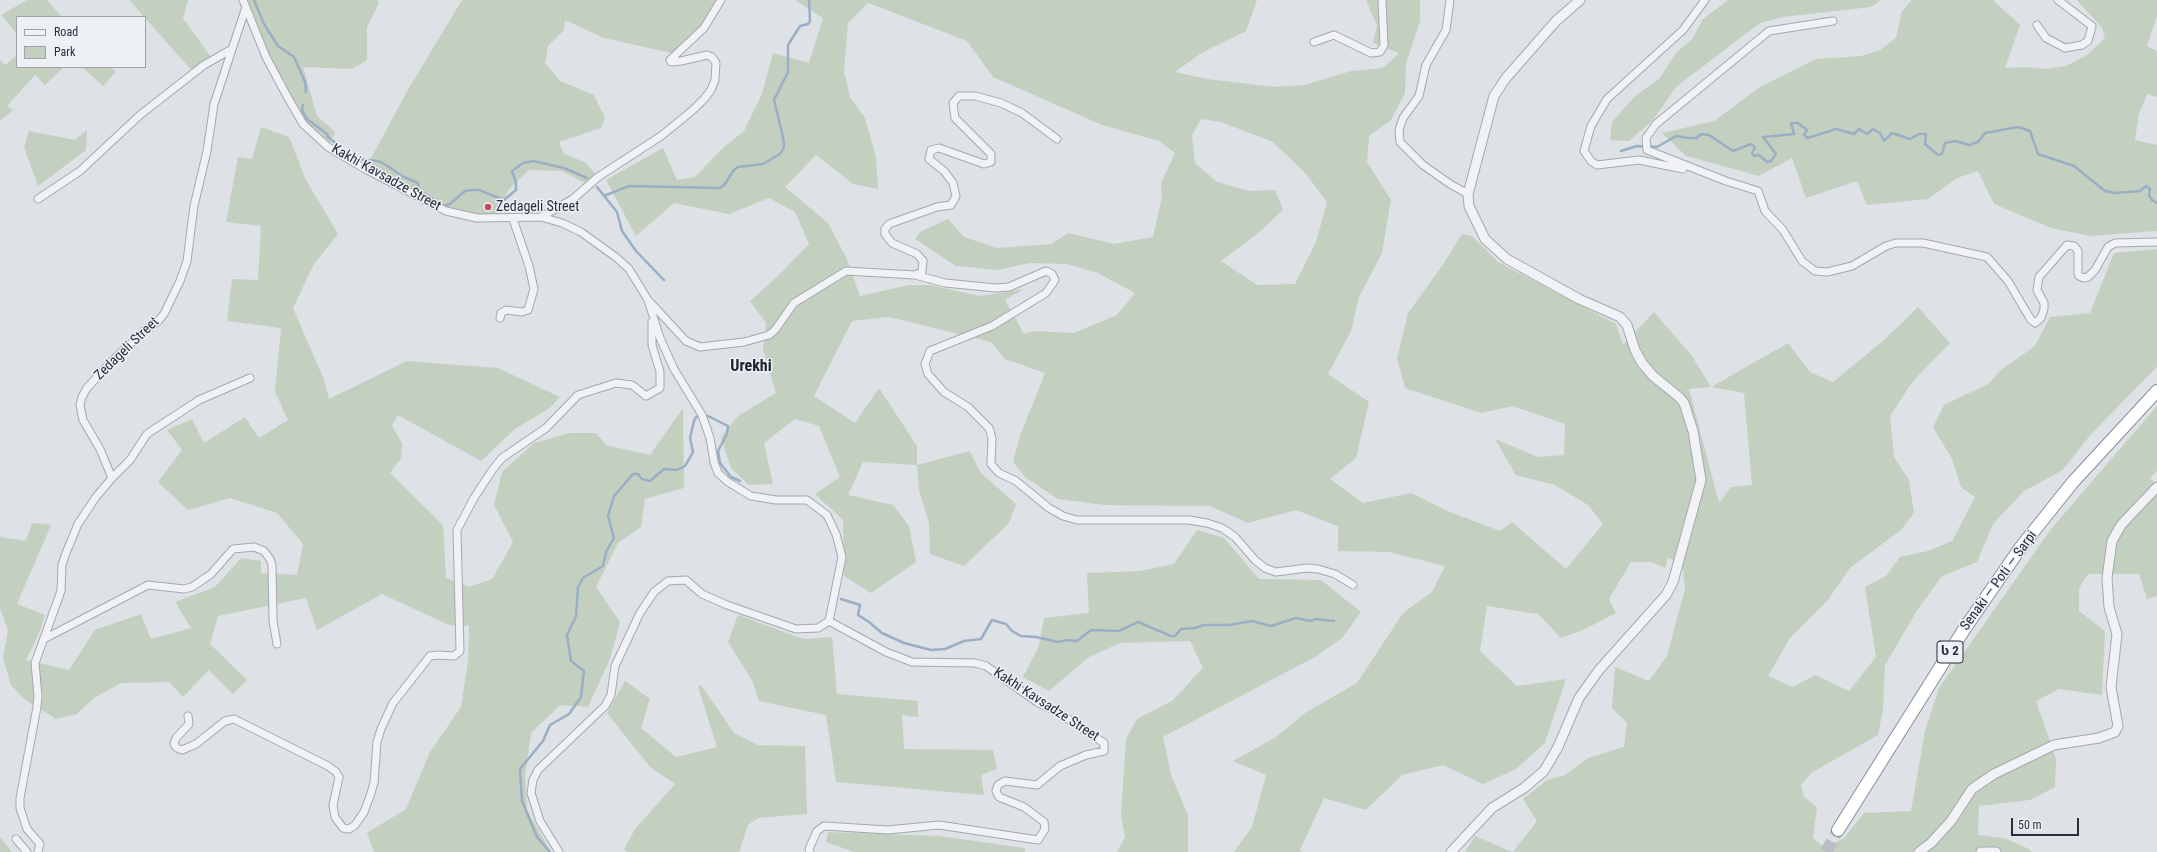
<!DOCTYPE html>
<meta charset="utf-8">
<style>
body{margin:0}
#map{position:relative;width:2157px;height:852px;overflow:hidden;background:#dee1e6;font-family:"Roboto Condensed",sans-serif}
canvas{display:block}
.legend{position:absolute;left:16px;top:16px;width:130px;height:52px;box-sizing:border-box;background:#edf0f4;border:1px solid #9ea3aa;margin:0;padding:5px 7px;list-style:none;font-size:12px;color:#282f3c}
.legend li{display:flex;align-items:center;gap:8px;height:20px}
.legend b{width:20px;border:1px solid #9ea3aa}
.scale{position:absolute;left:2011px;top:818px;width:68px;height:18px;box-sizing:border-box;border:2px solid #282f3c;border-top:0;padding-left:5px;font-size:12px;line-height:14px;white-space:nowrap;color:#282f3c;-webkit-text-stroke:3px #edf0f4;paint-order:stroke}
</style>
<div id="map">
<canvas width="2157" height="852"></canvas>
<ul class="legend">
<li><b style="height:5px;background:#f0f2f5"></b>Road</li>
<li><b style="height:11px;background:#c3d0bf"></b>Park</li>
</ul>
<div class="scale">50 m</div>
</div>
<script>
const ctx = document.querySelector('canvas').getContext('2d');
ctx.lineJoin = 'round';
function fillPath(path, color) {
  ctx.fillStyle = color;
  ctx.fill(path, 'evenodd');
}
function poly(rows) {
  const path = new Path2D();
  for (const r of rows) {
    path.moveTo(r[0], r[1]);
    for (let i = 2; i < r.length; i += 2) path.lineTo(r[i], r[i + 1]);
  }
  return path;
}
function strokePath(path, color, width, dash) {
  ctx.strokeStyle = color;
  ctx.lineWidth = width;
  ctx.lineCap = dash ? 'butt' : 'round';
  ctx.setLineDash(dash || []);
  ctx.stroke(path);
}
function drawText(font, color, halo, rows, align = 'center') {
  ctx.font = font + ' "Roboto Condensed","Noto Sans Georgian",sans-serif';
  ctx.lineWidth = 3;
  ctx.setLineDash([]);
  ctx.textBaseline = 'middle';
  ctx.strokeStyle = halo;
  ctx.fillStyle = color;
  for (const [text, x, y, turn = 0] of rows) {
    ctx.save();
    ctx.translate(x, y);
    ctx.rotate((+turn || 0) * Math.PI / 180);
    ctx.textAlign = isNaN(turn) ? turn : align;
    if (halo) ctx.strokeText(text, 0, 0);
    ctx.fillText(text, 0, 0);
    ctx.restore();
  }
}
fillPath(poly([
 [27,0,47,0,62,17,17,17,17,34,1,15],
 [129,0,188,0,183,18,213,60,194,73],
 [243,0,377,0,379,3,367,27,367,60,352,69,303,67,317,116,335,132,328,147,316,136,288,98],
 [462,0,721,0,704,28,676,54,604,38,565,20,564,30,548,46,545,63,560,81,594,95,605,118,601,128,559,142,564,154,585,162,598,177,589,185,562,171,529,170,509,189,496,219,461,216,365,169,409,88],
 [795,0,1257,0,1246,31,1203,52,1175,72,1207,79,1275,87,1304,85,1351,71,1383,68,1399,53,1373,43,1377,26,1366,0,1420,0,1420,21,1406,64,1405,93,1391,120,1369,136,1367,162,1391,200,1382,253,1359,297,1351,331,1328,374,1369,402,1356,458,1330,479,1363,503,1411,493,1445,510,1500,531,1512,522,1566,569,1603,524,1588,505,1555,485,1516,475,1495,439,1538,457,1564,455,1565,424,1513,406,1481,413,1405,388,1397,358,1408,313,1442,266,1462,234,1472,236,1498,262,1616,324,1623,345,1654,312,1692,356,1711,387,1788,343,1810,372,1833,382,1884,340,1918,307,1950,343,1913,381,1890,416,1894,457,1909,480,1914,513,1901,530,1850,568,1828,600,1790,638,1768,676,1793,687,1815,675,1849,691,1876,657,1865,587,1886,576,1900,557,1928,551,1952,541,1975,497,1961,487,1952,459,1933,427,1944,405,1988,384,2001,370,2035,346,2050,317,2090,313,2114,253,2157,249,2157,367,2091,434,2063,470,2024,491,1993,524,1977,562,1942,576,1918,609,1885,665,1883,709,1878,735,1811,773,1801,785,1804,797,1817,807,1813,838,1824,847,1843,839,1864,813,1911,811,1925,731,1939,688,2051,529,2157,406,2157,471,2150,478,2157,485,2157,596,2147,599,2139,574,2088,574,2079,588,2079,611,2105,631,2102,695,2059,689,2036,701,2056,759,2055,787,2030,800,1979,806,1978,835,2004,838,2029,849,2032,852,1513,852,1537,821,1523,799,1547,780,1565,775,1588,758,1624,747,1627,723,1612,708,1615,667,1649,681,1667,656,1685,589,1682,563,1668,558,1665,568,1651,562,1631,562,1609,599,1616,613,1585,629,1561,638,1538,614,1487,606,1480,651,1517,686,1566,679,1545,743,1516,769,1483,784,1443,765,1402,775,1366,810,1324,798,1300,850,1303,852,1234,852,1252,827,1266,775,1233,761,1276,737,1305,713,1357,683,1403,613,1432,592,1445,566,1389,552,1338,551,1338,526,1296,510,1248,523,1210,506,1105,505,1058,499,1025,477,1013,462,1021,433,1045,373,1005,359,991,342,889,317,852,321,814,396,855,423,879,388,917,446,917,465,970,451,980,472,1016,504,1009,523,964,566,930,554,929,523,919,490,917,465,863,462,848,495,893,505,909,526,916,562,871,593,844,576,843,520,815,494,840,477,819,426,795,419,764,443,773,484,749,485,731,468,721,437,738,416,776,393,763,349,766,323,750,301,778,276,809,244,795,212,769,198,729,214,674,203,636,236,606,180,663,148,677,180,695,177,723,148,744,131,762,94,773,53,809,63,823,18],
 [868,3,967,41,993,77,1102,125,1159,141,1175,153,1161,183,1162,197,1153,237,1114,244,1068,233,1052,244,997,248,964,237,948,219,920,232,915,239,956,266,998,270,1029,263,1067,264,1098,273,1135,293,1117,315,1074,333,1034,331,1024,334,1005,300,1024,289,980,296,930,285,909,285,860,296,846,257,828,223,785,187,816,155,853,184,878,189,876,157,865,118,850,97,844,71,848,23],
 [1201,119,1221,122,1273,142,1306,174,1327,202,1316,242,1295,284,1257,285,1221,261,1257,234,1283,210,1275,190,1249,191,1217,182,1195,163,1192,135],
 [1711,387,1744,393,1752,485,1731,487,1719,503,1689,389],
 [1728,0,1881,0,1871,7,1783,17,1760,23,1676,87,1653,120,1629,141,1610,140,1612,122,1635,96,1659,79,1676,53,1693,38,1702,20],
 [1912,0,1993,0,2020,25,2005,68,2027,67,2047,69,2066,66,2087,55,2105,38,2102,28,2077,0,2157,0,2157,16,2147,46,2157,51,2157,97,2147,94,2139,114,2135,140,2157,145,2157,231,2090,236,2051,228,1994,204,1978,171,1957,178,1928,199,1867,205,1857,181,1806,198,1792,158,1759,176,1686,156,1662,133,1714,121,1760,87,1816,59,1861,56,1880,50,1896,38,1902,11],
 [17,55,17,67,64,67,45,85,35,75,7,106,13,110,0,121,0,60,5,65],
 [82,67,112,67,116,72,103,86],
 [261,127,289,137,306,180,338,234,314,264,293,308,324,380,329,399,407,361,498,368,560,397,550,408,515,429,481,461,398,415,392,426,402,443,401,458,390,473,443,525,446,578,469,587,492,579,513,542,494,505,502,472,534,443,570,433,596,433,606,445,650,455,683,408,684,488,645,499,641,527,618,543,596,587,620,622,610,659,588,707,560,705,531,733,525,776,527,810,551,852,374,852,367,833,406,809,430,752,461,707,468,661,469,626,449,625,382,594,317,630,306,598,218,616,210,644,247,680,233,694,209,670,183,697,169,682,122,683,95,697,77,714,56,719,24,699,11,685,3,658,8,630,0,608,0,537,26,541,32,523,51,525,17,604,45,615,40,631,26,660,69,670,95,630,141,614,151,639,191,628,175,602,215,587,241,558,261,561,261,573,297,575,303,544,277,513,230,498,188,510,158,482,182,450,167,430,192,419,204,443,245,417,259,438,288,420,275,392,281,328,227,321,232,279,258,280,261,226,226,222,238,157,252,159],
 [87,130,86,150,38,186,24,147,29,131,75,140],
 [1197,530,1224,538,1259,579,1321,580,1361,612,1342,638,1315,657,1163,737,1171,775,1188,815,1188,852,1117,852,1125,837,1121,815,1126,739,1137,719,1172,701,1203,668,1190,641,1120,643,1089,657,1049,691,1023,677,1039,646,1044,618,1089,613,1087,573,1140,571,1174,564],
 [738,615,803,639,832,637,837,694,918,701,918,717,902,715,904,749,993,750,997,769,981,775,984,795,836,782,826,715,759,701,753,682,728,642],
 [625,681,650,699,641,728,676,757,717,747,698,687,701,685,734,733,758,745,805,746,807,814,758,818,748,825,739,852,627,852,624,849,635,829,675,784,650,767,607,713],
 [828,832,939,836,1025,848,1025,852,854,852,826,842],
 [1475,836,1512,852,1465,852],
 [0,837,12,852,0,852]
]), '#c3d0bf');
strokePath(poly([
 [254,0,264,24,278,46,294,57,305,82,306,92],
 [303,105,302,110,307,119,327,134,328,137,338,145],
 [1621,151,1637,146,1657,147,1676,136,1688,138,1697,138,1701,134,1709,135,1733,151,1751,144,1755,147,1752,153,1754,156,1759,155,1767,162,1771,161,1776,154,1763,137,1794,134,1791,123,1798,123,1807,130,1804,135,1808,138,1836,129,1854,134,1859,129,1867,134,1873,129,1880,133,1884,141,1892,133,1910,139,1919,134,1926,134,1925,144,1938,155,1942,154,1945,143,1955,141,1969,145,1978,142,1985,133,2018,127,2030,131,2038,154,2074,166,2105,191,2114,193,2140,191,2146,186,2150,189,2149,195,2152,200,2157,203],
 [350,154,358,159,378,161,386,165,402,176,418,183,419,190,444,206,450,204,465,191,472,190,479,190,504,200,516,190,516,182,512,171,523,163,533,161,564,168,587,178],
 [597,187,617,212,622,231,636,251,664,280],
 [604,196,629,186,720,188,725,184,733,171,738,167,763,164,780,154,784,147,783,137,774,100,788,72,788,45,800,26,808,24,810,21,809,0],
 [841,599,860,605,858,615,869,622,882,633,904,643,931,650,945,649,964,641,981,639,992,620,1006,624,1012,631,1021,636,1036,637,1058,642,1067,640,1077,641,1091,630,1119,631,1138,622,1171,636,1175,636,1181,629,1195,628,1204,625,1229,625,1252,621,1271,626,1296,618,1311,621,1315,619,1334,621],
 [550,852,537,837,522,801,520,769,543,741,550,725,569,714,581,697,584,671,571,661,567,635,576,616,578,587,583,578,603,566,606,552,614,538,608,516,614,496,633,474,638,474,642,479,650,481,664,469,677,470,685,466,693,452,690,438,694,421,696,417,708,416,728,426,727,434,718,451,720,463,731,477,740,481]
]), '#9aaec5', 2.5);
strokePath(poly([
 [1826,852,1838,830]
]), '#babdc4', 12, [12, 6]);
const minor = poly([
 [243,0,266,57,288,98,303,124,328,147,365,169,446,211,477,218,541,217,562,223,581,232,617,258,629,269,648,300,660,338,674,369,702,415,710,438,714,462,718,473,728,482,751,496,776,500,807,500,827,515,836,534,842,557,829,621,886,652,912,662,975,663,986,666,1037,702,1059,713,1104,743,1104,751,1086,755,1060,766,1037,785,1005,781,998,785,996,791,999,797,1024,807,1044,822,1045,829,1038,840,939,825,888,830,824,826,817,831,809,849,810,852],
 [1450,0,1446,30,1426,65,1419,96,1403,118,1399,130,1400,142,1423,165,1450,184,1468,194],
 [1833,21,1769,31,1656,124,1646,138,1647,150,1726,181,1758,191,1765,211,1783,230,1802,261,1815,271,1827,272,1852,266,1886,246,1896,243,1923,243,1987,257,2008,281,2031,320,2035,323,2041,318,2044,309,2044,303,2037,290,2039,277,2067,245,2074,246,2078,251,2078,273,2079,276,2084,278,2088,277,2095,270,2108,247,2115,243,2157,242],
 [2037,25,2046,38,2065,48,2082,45,2088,41,2092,26,2058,0],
 [1314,42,1334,35,1371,53,1380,52,1384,45,1382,0],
 [1683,169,1639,160,1597,165,1591,161,1584,151,1591,126,1607,99,1683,30,1705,0],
 [38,199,80,171,140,115,204,65,232,49],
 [541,217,573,199,598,177,661,136,693,110,704,99,711,90,715,80,716,63,712,57,707,55,681,61,671,62,670,60,704,28,721,0],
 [915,275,945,283,996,288,1009,287,1046,271,1052,274,1055,280,1046,293,992,326,930,351,925,364,928,374,944,392,968,407,989,428,992,438,991,464,999,473,1016,481,1049,508,1063,516,1077,520,1189,520,1207,523,1222,528,1235,537,1255,560,1265,568,1276,572,1307,568,1318,569,1335,574,1353,585],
 [651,303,686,341,700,347,744,342,769,335,775,330,794,303,846,271,915,275,922,272,923,261,917,254,892,243,885,234,885,229,889,224,937,207,951,205,956,196,953,183,944,171,929,159,931,150,939,148,984,164,991,162,991,154,955,118,953,103,959,96,975,96,1001,103,1022,113,1057,139],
 [500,318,501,313,506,310,522,312,528,310,534,289,529,266,513,219],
 [112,478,100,449,83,420,80,405,82,397,87,388,112,361,144,331,158,321,164,314,180,281,187,261,194,206,207,151,214,104,246,7],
 [44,639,148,585,184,589,192,587,211,574,233,549,254,547,264,551,270,559,272,565,273,621,277,644],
 [188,716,189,724,176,738,174,744,177,748,182,750,196,744,225,721,234,719,328,766,336,772,339,777,333,805,335,817,343,828,349,829,355,825,364,812,370,796,374,783,377,742,381,729,393,703,430,656,438,655,454,656,460,651,457,530,474,498,493,469,502,458,546,428,578,395,616,383,632,385,646,396,660,388,660,372,652,345,652,322],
 [16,839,27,852],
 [38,852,40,844,27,829,20,808,20,798,37,707,38,696,35,663,61,591,62,565,66,553,78,524,96,497,112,478,130,460,147,434,199,400,250,378],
 [559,852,540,821,531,793,533,780,538,770,605,706,611,695,615,666,640,613,654,592,668,581,686,580,702,594,727,605,796,629,818,628,829,621]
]);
const tertiary = poly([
 [1451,852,1492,808,1524,788,1544,771,1558,747,1579,698,1599,670,1666,595,1673,582,1701,480,1693,431,1684,403,1679,397,1653,376,1642,363,1635,350,1627,325,1620,317,1579,299,1507,259,1485,239,1469,206,1468,194,1494,96,1506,78,1556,21,1580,0],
 [1919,852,1931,843,1951,821,1972,789,1994,774,2054,745,2099,738,2115,732,2118,726,2111,687,2117,634,2109,607,2107,578,2112,541,2121,525,2157,487],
 [1981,852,1996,852]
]);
const trunk = poly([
 [1838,830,1965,628,2021,547,2073,482,2157,391]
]);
strokePath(minor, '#a4a8b0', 9);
strokePath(tertiary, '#a4a8b0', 11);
strokePath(trunk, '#868e9c', 14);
strokePath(minor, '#f0f2f5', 7);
strokePath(tertiary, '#f0f2f5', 9);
strokePath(trunk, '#fff', 12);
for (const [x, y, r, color] of [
 [488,207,4,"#c64857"]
]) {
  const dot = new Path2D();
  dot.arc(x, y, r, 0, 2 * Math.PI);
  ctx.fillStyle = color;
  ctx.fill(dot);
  strokePath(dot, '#edf0f4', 1.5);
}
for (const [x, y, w] of [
 [1950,652,26]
]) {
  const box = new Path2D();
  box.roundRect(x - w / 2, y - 11, w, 22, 3);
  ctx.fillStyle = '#edf0f4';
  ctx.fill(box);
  strokePath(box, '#282f3c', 1);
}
drawText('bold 13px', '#282f3c', null, [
 ["ს 2",1950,652]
]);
drawText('14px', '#282f3c', '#edf0f4', [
 ["Kakhi Kavsadze Street",386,178,29],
 ["Zedageli Street",127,349,-44],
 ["Senaki — Poti — Sarpi",1999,581,-54],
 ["Kakhi Kavsadze Street",1046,705,33]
]);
drawText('14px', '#282f3c', '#edf0f4', [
 ["Zedageli Street",496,207]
], 'left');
drawText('bold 16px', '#1a202d', '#edf0f4', [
 ["Urekhi",751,367]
]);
</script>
